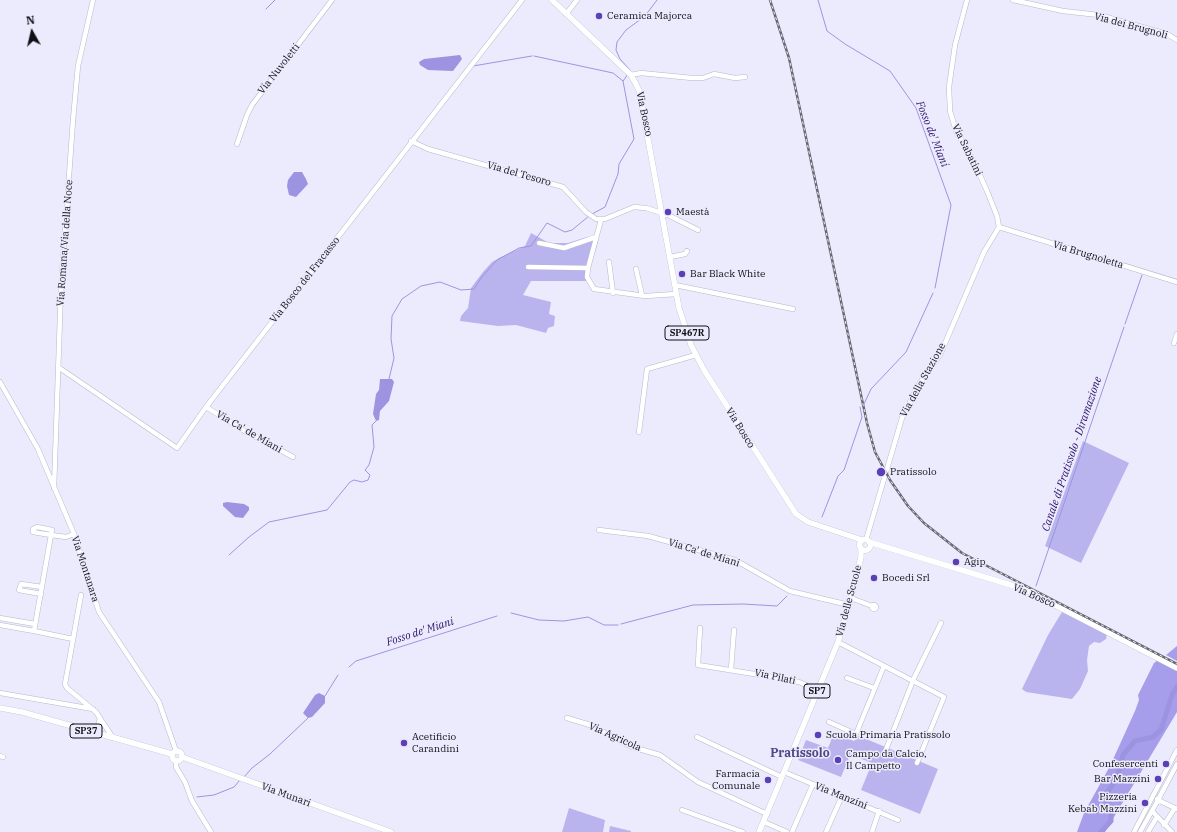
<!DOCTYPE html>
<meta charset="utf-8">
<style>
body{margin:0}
#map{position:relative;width:1177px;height:832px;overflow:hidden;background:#ecebfd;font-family:"IBM Plex Serif",serif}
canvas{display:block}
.north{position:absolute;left:12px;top:12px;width:40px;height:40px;-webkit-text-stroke:3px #ecebfd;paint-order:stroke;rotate:352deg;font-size:11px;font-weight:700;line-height:16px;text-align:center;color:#101017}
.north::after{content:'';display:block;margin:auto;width:14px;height:18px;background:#101017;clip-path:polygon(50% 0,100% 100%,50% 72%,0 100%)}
</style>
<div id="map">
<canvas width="1177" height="832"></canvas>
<div class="north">N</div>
</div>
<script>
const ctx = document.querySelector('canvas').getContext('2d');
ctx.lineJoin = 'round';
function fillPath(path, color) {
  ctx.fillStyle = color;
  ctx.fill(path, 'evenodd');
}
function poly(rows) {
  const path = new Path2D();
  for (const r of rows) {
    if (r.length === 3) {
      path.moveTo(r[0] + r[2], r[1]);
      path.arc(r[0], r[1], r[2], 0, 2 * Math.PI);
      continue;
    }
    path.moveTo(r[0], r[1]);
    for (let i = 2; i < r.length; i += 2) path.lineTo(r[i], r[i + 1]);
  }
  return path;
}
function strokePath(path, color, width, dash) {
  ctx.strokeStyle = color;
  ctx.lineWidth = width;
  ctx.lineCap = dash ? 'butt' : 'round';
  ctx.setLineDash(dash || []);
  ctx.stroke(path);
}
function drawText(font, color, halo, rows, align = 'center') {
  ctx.font = font + ' "IBM Plex Serif",serif';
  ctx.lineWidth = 3;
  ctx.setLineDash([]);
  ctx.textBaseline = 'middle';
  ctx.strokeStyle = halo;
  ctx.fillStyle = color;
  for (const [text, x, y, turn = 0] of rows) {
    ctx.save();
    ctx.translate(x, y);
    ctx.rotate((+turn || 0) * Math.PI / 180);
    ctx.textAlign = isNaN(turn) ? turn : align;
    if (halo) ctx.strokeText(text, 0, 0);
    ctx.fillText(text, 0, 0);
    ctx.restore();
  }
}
fillPath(poly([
 [531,233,549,243,568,243,587,237,598,242,586,281,531,281,523,295,551,302,549,314,555,316,554,326,548,328,546,333,516,325,498,326,460,321,461,316,468,308,471,288,483,272,492,262,501,257,525,246],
 [1083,441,1129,463,1081,563,1045,546],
 [1062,612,1107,634,1106,639,1100,643,1094,642,1089,646,1087,660,1088,671,1080,689,1072,699,1026,692,1022,689,1048,635],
 [834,733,854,741,859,736,938,769,920,814,861,790,872,763,851,755,851,753,841,777,798,760,806,740,828,748],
 [569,808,605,820,603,832,562,832],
 [610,826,631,831,631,832,609,832]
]), '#b9b4ee');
fillPath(poly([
 [1177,646,1177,661,1166,655],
 [1158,660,1177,670,1177,712,1105,832,1077,832,1084,813,1110,766,1135,711,1139,700,1138,695,1154,663]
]), '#a69eea');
fillPath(poly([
 [460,55,462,59,453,71,428,70,420,65,419,62,424,59],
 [294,172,302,172,306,179,308,184,296,197,289,195,287,186,288,180],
 [380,379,392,379,394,382,389,401,380,411,379,420,376,421,373,414,376,394,379,390],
 [227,502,244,504,249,507,249,510,243,518,235,517,223,506,223,503],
 [319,693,325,696,325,703,312,717,308,718,303,713,315,695]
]), '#9c94e0');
strokePath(poly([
 [818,0,827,31,845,44,890,71,916,108,951,205,935,288],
 [266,9,275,0],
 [534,56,613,73,623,81,628,74],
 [473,66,532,56],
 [630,70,620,59,616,50,617,42,626,30,645,16,657,0],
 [592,214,605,207,618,174,619,164,634,139,623,81],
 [1125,324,1142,275],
 [389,379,394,358,391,339,392,316,402,299,421,286,440,282,461,290,474,289,481,278,497,260,519,248,531,246,547,223,565,232,572,230,589,216],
 [864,404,871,389,906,352,933,293],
 [822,517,838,476,844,470,862,417,860,407],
 [229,555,249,537,269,522,327,510,350,482,354,480,362,482,368,480,370,475,365,470,369,465,374,447,372,425,376,421],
 [1036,586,1124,327],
 [511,613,539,620,564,621,588,617,604,625,618,625],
 [621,624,693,605,743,604,777,606,787,596],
 [349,667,356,661,497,616],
 [325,696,338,675],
 [244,777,252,768,270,754,308,718],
 [197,797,214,795,234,787,240,780]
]), '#9c94e0', 1);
strokePath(poly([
 [1101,832,1111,821,1111,813,1105,796,1117,778,1123,755,1135,741,1153,737,1161,730,1172,695,1177,687]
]), '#9c94e0', 5);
const minor = poly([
 [967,0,955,45,949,87,950,111,956,131,974,162,987,191,997,216,999,227],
 [1013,0,1063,11,1099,15,1167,34,1177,40],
 [566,14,577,0],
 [631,75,641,73,692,78,703,78,714,74,735,78,745,77],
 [411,141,428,149,563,187,586,212,596,219,605,219,634,207,646,208,662,213],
 [237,144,247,115,252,105,332,0],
 [663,215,668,215,698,230],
 [601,220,588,268,587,277,594,289,645,296,676,294],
 [999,227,1177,282],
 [539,243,564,248,596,237],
 [670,257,685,254,687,251],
 [609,262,613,293],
 [528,267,588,268],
 [636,269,642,295],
 [675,285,793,309],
 [1174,343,1177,334],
 [58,367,177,448,206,407,522,0],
 [0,382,38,449,74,534,99,612,159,702,176,751],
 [206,407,243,430,293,457],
 [639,432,647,369,696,355],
 [54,488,61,288,73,120,78,66,93,0],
 [37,527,52,530,51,535,33,532,33,529,37,527],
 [599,530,648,536,735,560,790,591,849,605],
 [866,540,902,418,919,384,940,355,984,252,999,227],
 [41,594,19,590,21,584,42,587],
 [81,595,65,684,67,688,96,712,113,738],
 [851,598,872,606],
 [874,607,2],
 [0,618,35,624],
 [0,625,34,631],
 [700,628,698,665,779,678,799,682,818,690],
 [73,639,34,631,51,535,66,537,74,534],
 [838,642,944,697,917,763],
 [731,669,734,630],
 [847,678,874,688],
 [0,693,93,709],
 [567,718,590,725,632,747,660,755,698,782,767,814],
 [829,722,856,734,884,666],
 [91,732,98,726,100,718],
 [697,737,782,777],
 [885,752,914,678,941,623],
 [0,756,3,757],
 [176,761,176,767,185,782,192,801,211,832],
 [784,772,898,820],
 [1159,798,1177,764],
 [1160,801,1177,809],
 [682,810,743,832],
 [1152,811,1172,832],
 [764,822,787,832],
 [1164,825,1175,808],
 [792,832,813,784],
 [826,832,842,796],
 [872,832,879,811],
 [1134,832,1177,750],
 [1140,832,1157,802,1157,799,1159,798,1160,801,1157,802],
 [1148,832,1157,817]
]);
const major = poly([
 [552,0,631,75,639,90,679,308,691,345,704,370,796,514,808,522,862,540],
 [865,545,5.5],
 [869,542,1024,589,1177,668],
 [0,708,22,712,172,754],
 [177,756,5],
 [182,757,391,832],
 [759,832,838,642,849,605,861,557,861,548]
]);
strokePath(minor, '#b8b7cb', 5.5);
strokePath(major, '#b8b7cb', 6);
strokePath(minor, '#fff', 4.5);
strokePath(major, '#fff', 5.5);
const rail = poly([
 [770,0,789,58,867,423,875,452,890,480,908,506,924,523,962,553,1177,664]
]);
strokePath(rail, '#686873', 2.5);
strokePath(rail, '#ecebfd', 1, [3]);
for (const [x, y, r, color] of [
 [599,16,4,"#5b3fb7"],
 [668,212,4,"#5b3fb7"],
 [682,274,4,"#5b3fb7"],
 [881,472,5,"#5b3fb7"],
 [956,562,4,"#5b3fb7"],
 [874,578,4,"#5b3fb7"],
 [818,735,4,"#5b3fb7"],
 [404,743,4,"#5b3fb7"],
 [838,760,4,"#5b3fb7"],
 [1166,764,4,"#5b3fb7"],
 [1158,779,4,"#5b3fb7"],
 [768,780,4,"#5b3fb7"],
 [1145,803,4,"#5b3fb7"]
]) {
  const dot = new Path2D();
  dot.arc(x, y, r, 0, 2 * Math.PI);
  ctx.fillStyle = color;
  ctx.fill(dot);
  strokePath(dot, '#ecebfd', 1.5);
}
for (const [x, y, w] of [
 [687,333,44],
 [817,691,26],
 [86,731,32]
]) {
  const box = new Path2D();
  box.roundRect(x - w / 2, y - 7, w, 14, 3);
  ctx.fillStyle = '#ecebfd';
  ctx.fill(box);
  strokePath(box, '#101017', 1);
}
drawText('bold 9px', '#101017', null, [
 ["SP467R",687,333],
 ["SP7",817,691],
 ["SP37",86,731]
]);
drawText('10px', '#101017', '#ecebfd', [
 ["Ceramica Majorca",607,16],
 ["Maestà",676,212],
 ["Bar Black White",690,274],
 ["Pratissolo",890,472],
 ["Agip",964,562],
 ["Bocedi Srl",882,578],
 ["Scuola Primaria Pratissolo",826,735],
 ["Acetificio",412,737],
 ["Carandini",412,749],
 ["Campo da Calcio,",846,754],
 ["Il Campetto",846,766],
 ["Confesercenti",1158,764,"right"],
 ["Farmacia",760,774,"right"],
 ["Comunale",760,786,"right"],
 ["Bar Mazzini",1150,779,"right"],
 ["Pizzeria",1137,797,"right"],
 ["Kebab Mazzini",1137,809,"right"]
], 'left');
drawText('10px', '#101017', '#ecebfd', [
 ["Via dei Brugnoli",1131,26,15],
 ["Via Nuvoletti",279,69,-52],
 ["Via Bosco",644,114,78],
 ["Via Sabatini",967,150,64],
 ["Via del Tesoro",519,174,16],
 ["Via Romana/Via della Noce",65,243,-86],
 ["Via Brugnoletta",1088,255,17],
 ["Via Bosco del Fracasso",305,280,-52],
 ["Via della Stazione",923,380,-61],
 ["Via Bosco",740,428,58],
 ["Via Ca' de Miani",249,432,30],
 ["Via Ca' de Miani",704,553,17],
 ["Via Montanara",85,569,72],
 ["Via Bosco",1034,596,24],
 ["Via delle Scuole",849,601,-75],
 ["Via Pilati",775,677,12],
 ["Via Agricola",615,737,24],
 ["Via Munari",286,795,20],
 ["Via Manzini",841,796,22]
]);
drawText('italic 11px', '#2c1068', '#ecebfd', [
 ["Fosso de' Miani",932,134,68],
 ["Canale di Pratissolo - Diramazione",1072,454,-71],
 ["Fosso de' Miani",420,632,-18]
]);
drawText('bold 12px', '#504786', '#ecebfd', [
 ["Pratissolo",800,754]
]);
</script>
